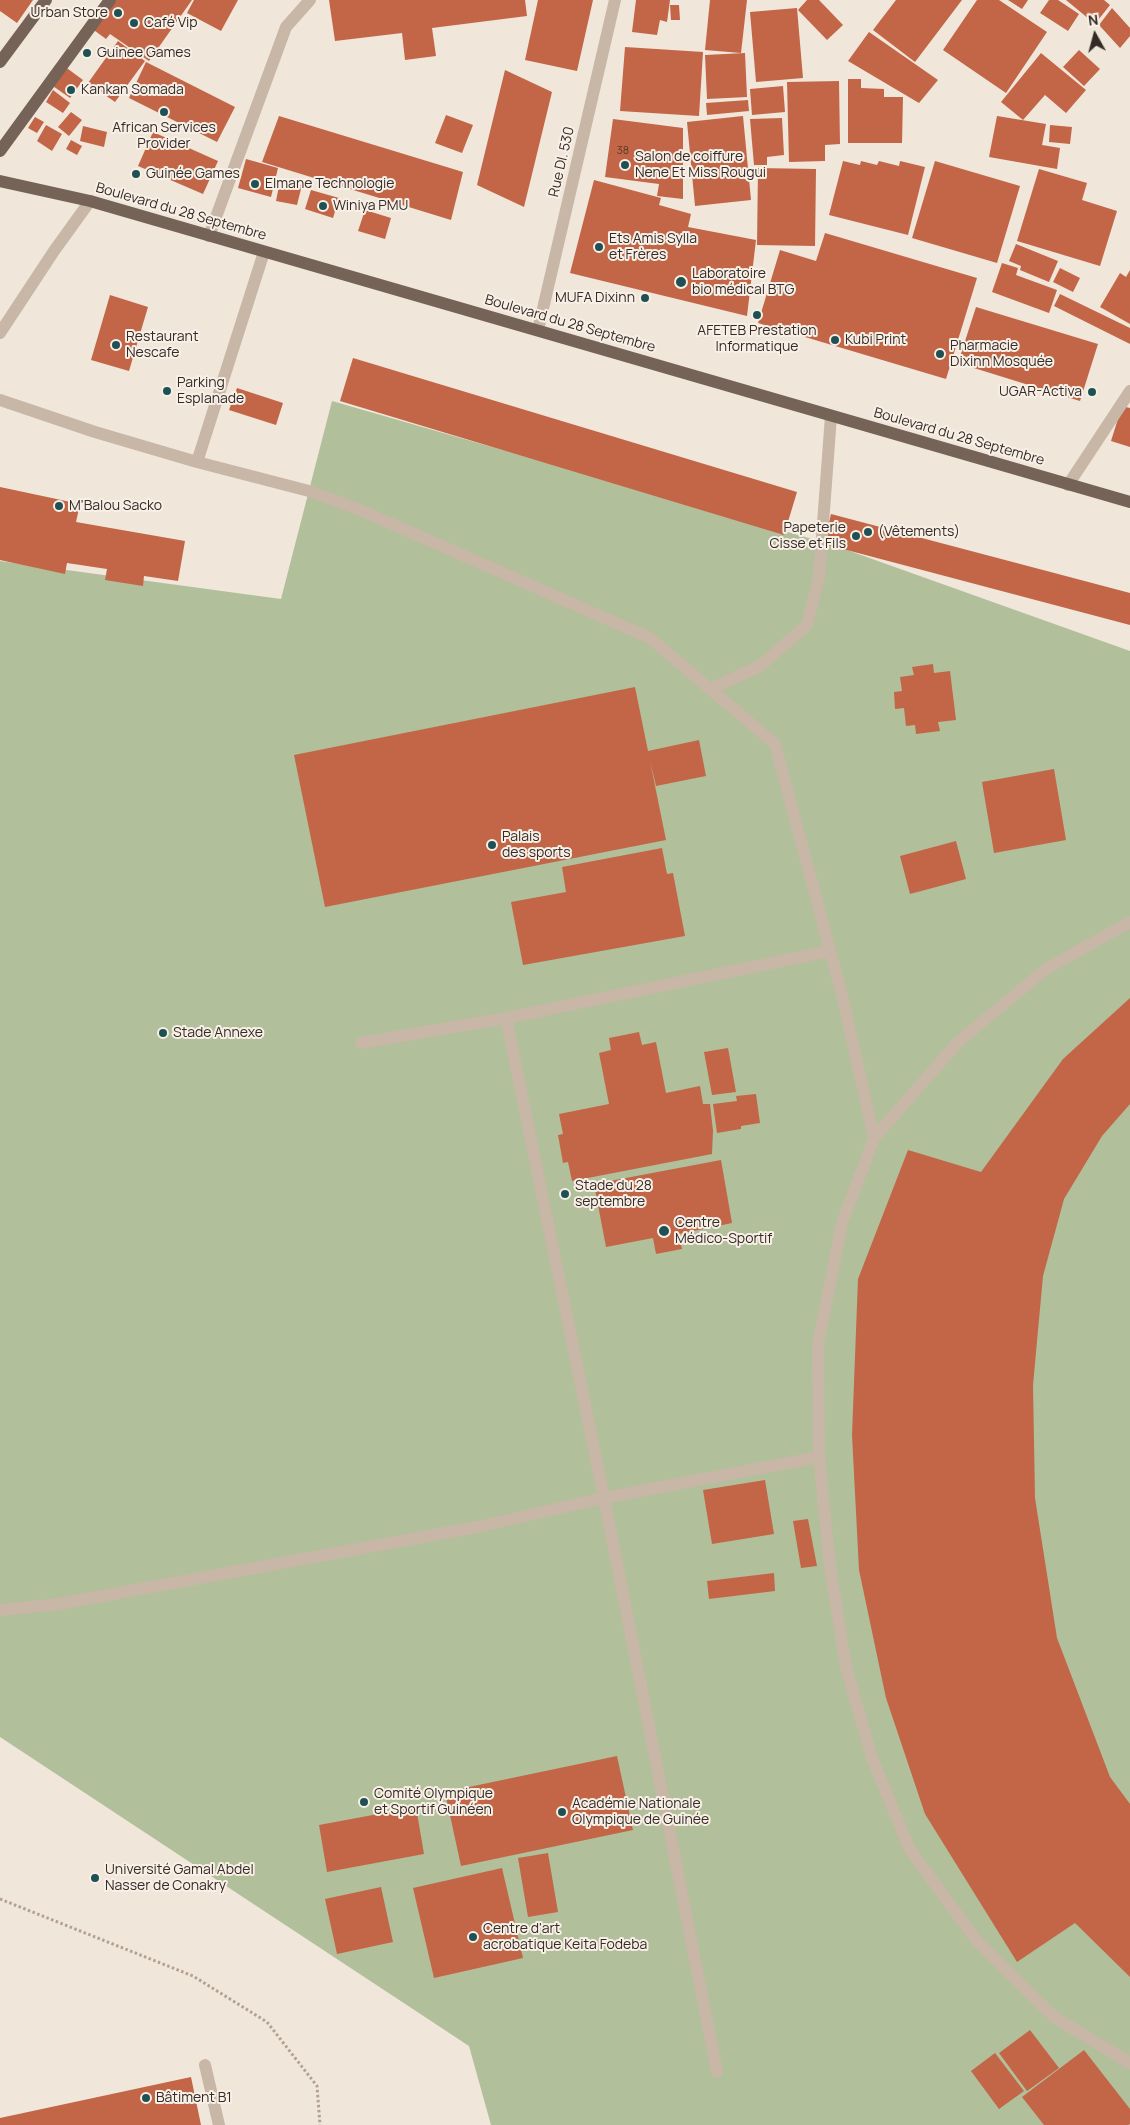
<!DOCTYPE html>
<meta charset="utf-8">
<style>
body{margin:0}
#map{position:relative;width:1130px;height:2125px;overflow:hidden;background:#f0e6da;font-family:Manrope,sans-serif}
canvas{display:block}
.north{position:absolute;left:1070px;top:10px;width:50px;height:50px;-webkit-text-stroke:4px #f8f0e6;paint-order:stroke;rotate:353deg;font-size:14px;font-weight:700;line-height:20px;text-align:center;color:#342b27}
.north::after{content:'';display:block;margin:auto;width:18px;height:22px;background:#342b27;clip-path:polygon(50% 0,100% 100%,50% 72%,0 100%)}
</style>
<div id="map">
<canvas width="1130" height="2125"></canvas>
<div class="north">N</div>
</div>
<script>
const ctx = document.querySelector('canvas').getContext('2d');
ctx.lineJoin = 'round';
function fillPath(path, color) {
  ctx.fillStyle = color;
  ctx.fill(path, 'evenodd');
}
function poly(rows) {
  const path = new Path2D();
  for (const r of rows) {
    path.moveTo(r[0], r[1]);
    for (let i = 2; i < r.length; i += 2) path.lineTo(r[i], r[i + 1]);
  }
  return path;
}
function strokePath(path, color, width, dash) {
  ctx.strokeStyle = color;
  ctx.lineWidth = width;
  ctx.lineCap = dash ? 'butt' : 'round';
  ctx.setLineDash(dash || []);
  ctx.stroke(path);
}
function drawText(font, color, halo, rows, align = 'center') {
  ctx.font = font + ' Manrope,sans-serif';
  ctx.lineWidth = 4;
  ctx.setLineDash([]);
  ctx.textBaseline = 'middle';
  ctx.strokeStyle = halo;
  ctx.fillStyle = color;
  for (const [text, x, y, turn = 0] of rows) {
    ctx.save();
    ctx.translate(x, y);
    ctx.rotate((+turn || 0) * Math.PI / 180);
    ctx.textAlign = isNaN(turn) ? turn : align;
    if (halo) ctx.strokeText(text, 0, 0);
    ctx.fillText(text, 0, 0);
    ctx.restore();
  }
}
fillPath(poly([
 [332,401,833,545,1130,651,1130,2125,491,2125,469,2046,0,1737,0,561,281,599]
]), '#b2bf9b');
fillPath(poly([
 [0,0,33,0,17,23,0,11],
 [110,0,192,0,149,61,110,34,106,39,91,28],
 [194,0,238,0,221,31,187,13],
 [329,0,525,0,527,16,432,28,436,56,405,60,402,33,335,41],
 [538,0,593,0,577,71,525,60],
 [636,0,670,0,667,22,660,20,657,35,632,32],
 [710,0,747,0,741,53,705,50],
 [807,0,819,0,843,25,827,40,798,10],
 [896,0,962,0,915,62,873,30],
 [977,0,999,0,1047,32,1006,93,943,50],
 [1008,0,1028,0,1022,9],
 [1049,0,1058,0,1079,14,1068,31,1040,13],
 [1066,0,1104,0,1110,5,1095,24],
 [670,5,679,5,680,20,671,20],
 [797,8,803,78,756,82,750,12],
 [1112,8,1130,28,1130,36,1120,48,1099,25],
 [869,32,938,80,919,103,848,61],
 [118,41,145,61,115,102,88,83],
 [625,47,703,52,699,116,620,111],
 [1079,50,1100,69,1084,86,1063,67],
 [745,53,747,97,707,99,705,55],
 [1041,53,1086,90,1066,113,1045,95,1023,120,1001,102],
 [146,62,235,107,217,142,129,98],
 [64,66,83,80,70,98,50,84],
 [505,70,552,92,524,207,477,185],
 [848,79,861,79,861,88,884,89,884,97,903,97,902,143,848,143],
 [839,81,840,144,825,145,825,161,789,162,787,82],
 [783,86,785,112,752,115,750,89],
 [53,90,70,103,63,113,46,102],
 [748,100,749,111,707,115,706,103],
 [71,112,82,120,69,136,58,127],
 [446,115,473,125,462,153,435,143],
 [279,116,463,172,451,220,262,162],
 [743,116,751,200,695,206,687,122],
 [997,116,1046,124,1042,145,1060,148,1057,169,989,157],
 [35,117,44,122,37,133,28,128],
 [782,118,784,155,767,157,767,165,754,165,750,119],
 [613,119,683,128,683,199,657,196,659,184,605,177],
 [46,125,62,134,52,151,37,141],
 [1050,125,1072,127,1070,144,1049,142],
 [83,126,107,132,104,147,80,141],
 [153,132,218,161,203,194,138,166],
 [71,140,82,146,77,155,66,149],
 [246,159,278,168,271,197,238,188],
 [843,161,860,165,861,161,877,165,879,161,899,166,900,161,925,167,908,235,829,215],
 [935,161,1020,186,997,263,912,238],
 [758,168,816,169,815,246,757,245],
 [1039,169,1087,183,1082,200,1117,211,1100,266,1017,241],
 [594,180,661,198,659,205,691,214,688,227,756,240,747,316,570,273],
 [280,181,302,185,297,205,276,201],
 [311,190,339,198,333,218,305,209],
 [365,210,391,218,385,239,358,231],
 [825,233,977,278,946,379,758,323,780,250,816,261],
 [1016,244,1058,261,1049,282,1020,270,1021,266,1009,261],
 [1002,263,1018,268,1016,275,1057,290,1049,313,992,292],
 [1060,268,1080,278,1073,292,1053,282],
 [1130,270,1130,324,1100,307,1120,273,1126,277],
 [1060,294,1130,328,1130,344,1054,306],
 [110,295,148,307,129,371,91,360],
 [976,307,1098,344,1080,401,958,363],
 [353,358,797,492,784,535,340,401],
 [237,388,283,403,276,425,229,410],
 [1122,406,1130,408,1130,447,1111,441],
 [0,487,80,504,76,522,185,541,178,581,144,576,143,586,105,580,107,569,67,563,65,574,0,560],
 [831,514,1130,593,1130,625,824,544],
 [933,664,934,673,950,671,956,720,938,722,940,731,916,734,915,725,906,726,904,708,895,709,894,692,902,691,900,677,914,675,912,667],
 [635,687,648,751,699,740,706,776,656,786,650,761,666,840,325,907,294,755],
 [1054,769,1066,840,994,853,982,782],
 [956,841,966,879,910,894,900,856],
 [662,848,667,874,673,873,685,936,523,965,511,902,566,892,562,867],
 [1130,998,1130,1104,1102,1136,1064,1199,1043,1276,1033,1385,1035,1498,1057,1638,1110,1777,1130,1804,1130,1977,1075,1923,1017,1962,925,1814,886,1698,859,1570,852,1435,858,1279,908,1150,981,1172,1063,1059],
 [639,1032,642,1045,656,1042,666,1093,700,1086,703,1104,710,1104,713,1131,712,1154,572,1181,568,1162,563,1163,558,1135,563,1134,559,1114,609,1104,599,1053,611,1050,609,1038],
 [728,1048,736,1092,712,1095,704,1052],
 [756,1094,760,1123,741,1126,741,1129,717,1133,713,1104,737,1101,736,1096],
 [721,1160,732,1223,679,1234,682,1249,656,1254,653,1238,606,1247,594,1184],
 [765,1480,774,1534,712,1544,703,1490],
 [808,1519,817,1566,801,1568,793,1521],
 [774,1573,775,1591,709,1599,707,1581],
 [617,1756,633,1830,461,1866,445,1792],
 [416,1807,424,1854,327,1872,319,1825],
 [548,1853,558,1912,528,1917,518,1858],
 [502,1868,523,1958,434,1978,413,1888],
 [381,1887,393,1942,337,1954,325,1899],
 [1030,2030,1059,2068,1027,2091,999,2053],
 [1084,2050,1130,2109,1130,2124,1128,2125,1044,2125,1022,2097],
 [995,2053,1024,2091,999,2109,971,2071],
 [191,2077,201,2125,0,2125,0,2118]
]), '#c26647');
strokePath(poly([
 [0,1899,193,1976,267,2022,317,2086,320,2125]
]), '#b4a091', 3, [2.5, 2.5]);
strokePath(poly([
 [209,236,286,27,310,0],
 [538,330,615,0],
 [0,333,54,251,90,201],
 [0,400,95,432,197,462,309,491,358,509,650,638,775,744,842,995,874,1138,842,1223,818,1344,819,1457,830,1567,846,1667,872,1758,910,1850,977,1941,1054,2017,1130,2063],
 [197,462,264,252],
 [1068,485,1130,391],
 [710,689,760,666,807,625,819,577,831,416],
 [506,1018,604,1498,717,2072],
 [361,1043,506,1018,830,951],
 [874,1138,958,1042,1046,969,1130,922],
 [0,1610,59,1604,477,1527,604,1498,819,1457],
 [205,2065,219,2125]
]), '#c8b6a6', 12);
strokePath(poly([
 [0,62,46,0],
 [0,151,110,0],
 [0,181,90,201,1130,502]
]), '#766358', 12);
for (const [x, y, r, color] of [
 [118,13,5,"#1e5054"],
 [134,23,5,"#1e5054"],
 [87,53,5,"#1e5054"],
 [71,90,5,"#1e5054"],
 [164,112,5,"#1e5054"],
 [625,165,5,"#1e5054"],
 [136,174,5,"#1e5054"],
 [255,184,5,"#1e5054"],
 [323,206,5,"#1e5054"],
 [599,247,5,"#1e5054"],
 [681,282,6,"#1e5054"],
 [645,298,5,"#1e5054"],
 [757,315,5,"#1e5054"],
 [835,340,5,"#1e5054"],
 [116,345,5,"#1e5054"],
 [940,354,5,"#1e5054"],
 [167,391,5,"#1e5054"],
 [1092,392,5,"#1e5054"],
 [59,506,5,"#1e5054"],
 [868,532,5,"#1e5054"],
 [856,536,5,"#1e5054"],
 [492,845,5,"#1e5054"],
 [163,1033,5,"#1e5054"],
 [565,1194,5,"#1e5054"],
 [664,1231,6,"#1e5054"],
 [364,1802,5,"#1e5054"],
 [562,1812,5,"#1e5054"],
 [95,1878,5,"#1e5054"],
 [473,1937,5,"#1e5054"],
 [146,2098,5,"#1e5054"]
]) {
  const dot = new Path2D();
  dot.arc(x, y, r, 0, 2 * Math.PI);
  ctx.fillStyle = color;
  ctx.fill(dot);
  strokePath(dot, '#f8f0e6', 2);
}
drawText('11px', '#583a2f', null, [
 ["38",623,151]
]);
drawText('14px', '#342b27', '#f8f0e6', [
 ["Urban Store",108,13,"right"],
 ["Café Vip",144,23],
 ["Guinee Games",97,53],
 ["Kankan Somada",81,90],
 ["African Services",164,128,"center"],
 ["Provider",164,144,"center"],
 ["Salon de coiffure",635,157],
 ["Nene Et Miss Rougui",635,173],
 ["Guinée Games",146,174],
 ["Elmane Technologie",265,184],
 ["Winiya PMU",333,206],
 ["Ets Amis Sylla",609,239],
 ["et Frères",609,255],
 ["Laboratoire",692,274],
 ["bio médical BTG",692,290],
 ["MUFA Dixinn",635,298,"right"],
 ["AFETEB Prestation",757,331,"center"],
 ["Informatique",757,347,"center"],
 ["Restaurant",126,337],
 ["Nescafe",126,353],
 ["Kubi Print",845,340],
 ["Pharmacie",950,346],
 ["Dixinn Mosquée",950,362],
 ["Parking",177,383],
 ["Esplanade",177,399],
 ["UGAR-Activa",1082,392,"right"],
 ["M'Balou Sacko",69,506],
 ["Papeterie",846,528,"right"],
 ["Cisse et Fils",846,544,"right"],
 ["(Vêtements)",878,532],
 ["Palais",502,837],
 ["des sports",502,853],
 ["Stade Annexe",173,1033],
 ["Stade du 28",575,1186],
 ["septembre",575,1202],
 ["Centre",675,1223],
 ["Médico-Sportif",675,1239],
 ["Comité Olympique",374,1794],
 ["et Sportif Guinéen",374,1810],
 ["Académie Nationale",572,1804],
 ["Olympique de Guinée",572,1820],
 ["Université Gamal Abdel",105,1870],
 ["Nasser de Conakry",105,1886],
 ["Centre d'art",483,1929],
 ["acrobatique Keita Fodeba",483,1945],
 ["Bâtiment B1",156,2098]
], 'left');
drawText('14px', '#342b27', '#f8f0e6', [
 ["Rue DI. 530",562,162,-77],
 ["Boulevard du 28 Septembre",181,212,16],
 ["Boulevard du 28 Septembre",570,324,16],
 ["Boulevard du 28 Septembre",959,437,16]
]);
</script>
